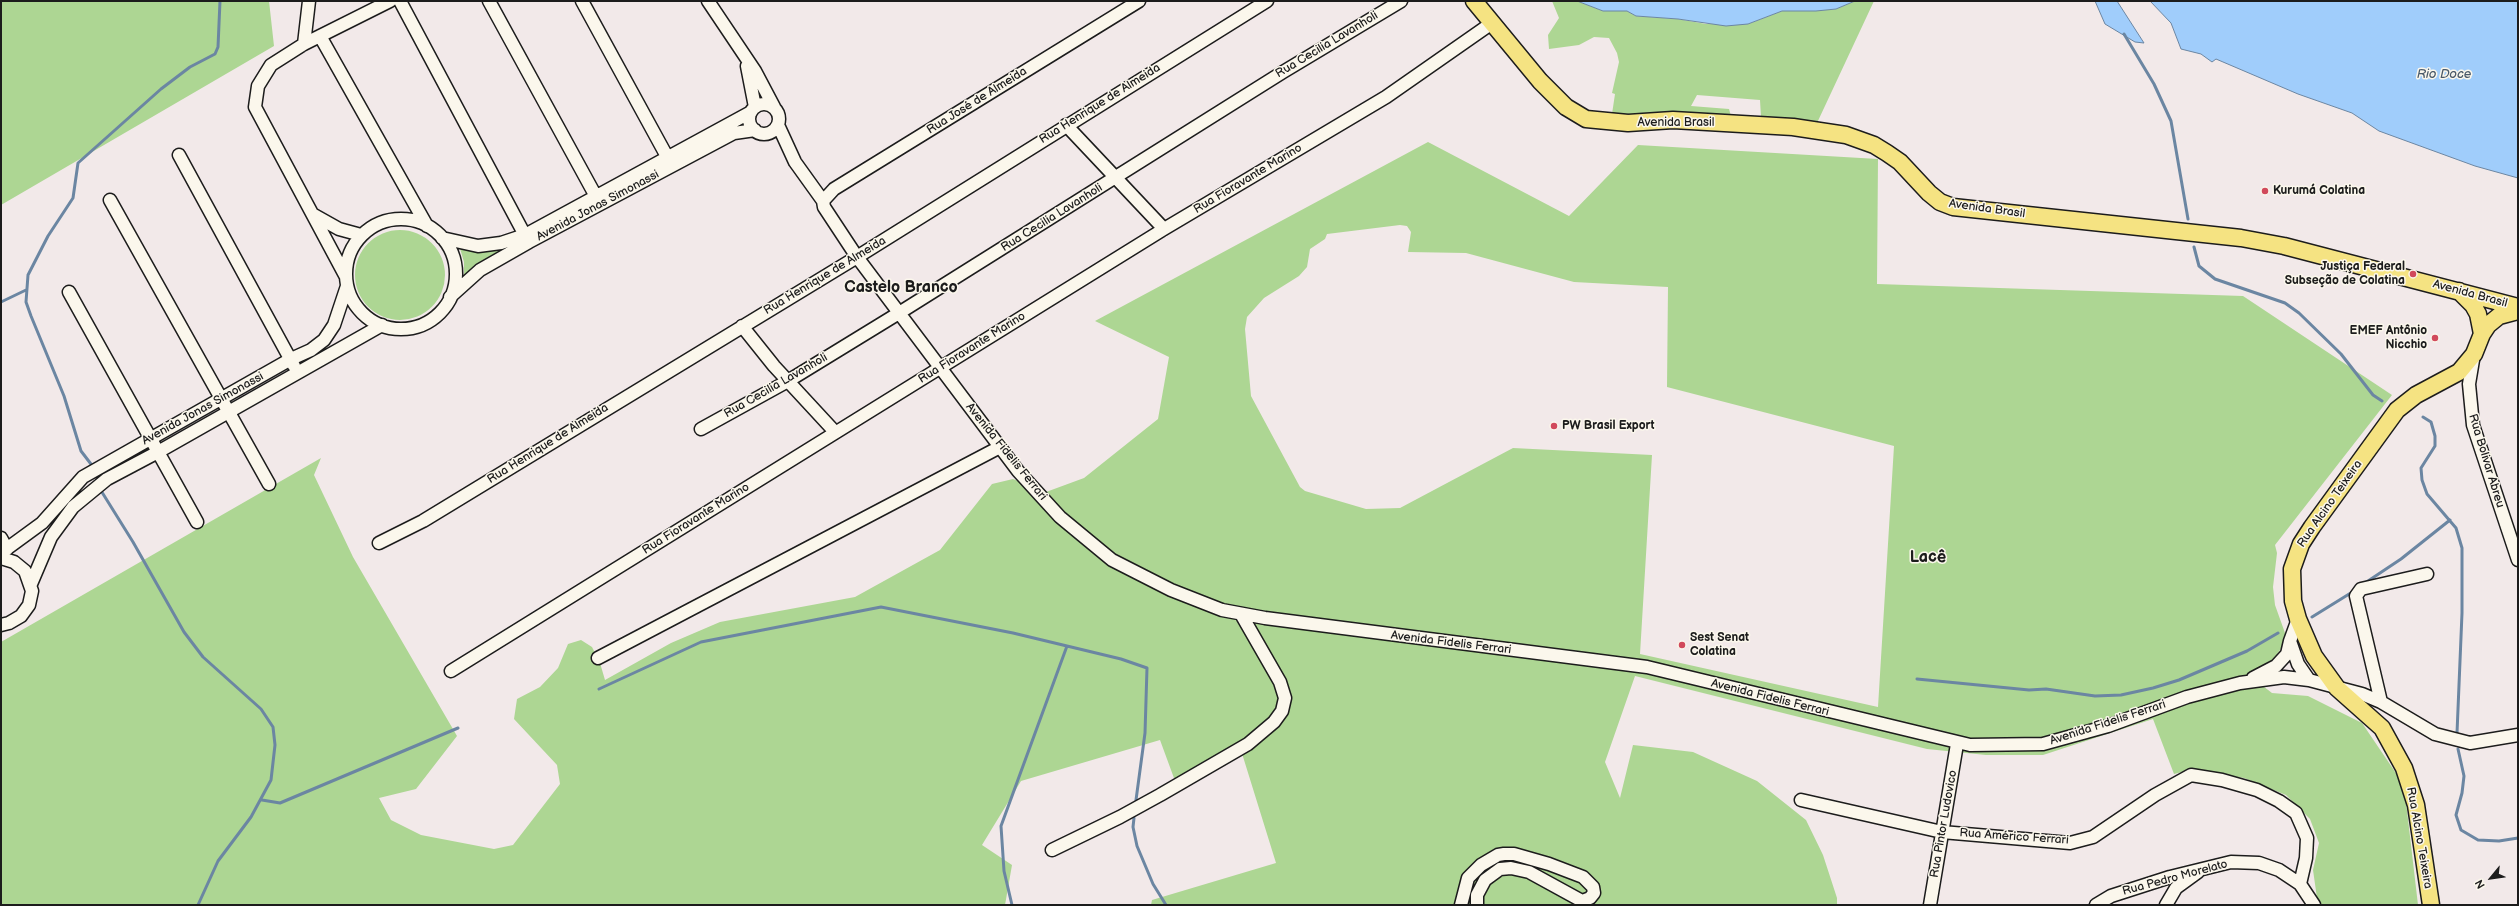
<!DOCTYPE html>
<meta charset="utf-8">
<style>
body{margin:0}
#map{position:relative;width:2519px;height:906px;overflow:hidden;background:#f2e9e9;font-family:"Balsamiq Sans",sans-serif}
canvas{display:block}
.frame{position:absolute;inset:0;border:2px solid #1c1c1c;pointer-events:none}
.north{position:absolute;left:2471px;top:858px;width:40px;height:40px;-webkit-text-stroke:3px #fbf7ec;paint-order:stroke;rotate:241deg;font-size:11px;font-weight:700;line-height:16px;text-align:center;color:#1c1c1c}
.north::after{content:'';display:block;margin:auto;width:14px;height:18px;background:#1c1c1c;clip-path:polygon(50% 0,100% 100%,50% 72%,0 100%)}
</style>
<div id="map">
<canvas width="2519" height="906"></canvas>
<div class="frame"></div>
<div class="north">N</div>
</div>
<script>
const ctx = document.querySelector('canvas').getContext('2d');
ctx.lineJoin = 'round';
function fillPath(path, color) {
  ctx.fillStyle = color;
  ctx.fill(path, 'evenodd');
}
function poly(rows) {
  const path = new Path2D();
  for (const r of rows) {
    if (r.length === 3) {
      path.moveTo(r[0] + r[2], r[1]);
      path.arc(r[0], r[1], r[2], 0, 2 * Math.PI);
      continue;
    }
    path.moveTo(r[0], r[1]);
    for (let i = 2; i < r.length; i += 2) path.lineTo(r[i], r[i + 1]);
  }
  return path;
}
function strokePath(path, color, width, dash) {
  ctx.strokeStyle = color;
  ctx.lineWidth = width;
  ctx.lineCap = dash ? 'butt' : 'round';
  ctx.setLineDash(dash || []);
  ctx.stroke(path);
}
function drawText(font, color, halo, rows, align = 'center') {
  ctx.font = font + ' "Balsamiq Sans",sans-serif';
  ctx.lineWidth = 3;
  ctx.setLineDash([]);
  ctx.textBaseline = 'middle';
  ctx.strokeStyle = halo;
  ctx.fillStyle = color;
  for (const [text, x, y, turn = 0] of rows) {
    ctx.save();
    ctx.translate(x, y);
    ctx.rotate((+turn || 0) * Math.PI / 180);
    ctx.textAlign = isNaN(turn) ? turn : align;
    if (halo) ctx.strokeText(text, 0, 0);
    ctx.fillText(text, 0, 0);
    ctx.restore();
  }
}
fillPath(poly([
 [1,1,269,1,274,46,1,205],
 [1552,1,1577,1,1603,11,1627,11,1636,16,1678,19,1706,24,1748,24,1782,11,1836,9,1855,1,1874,1,1817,123,1761,117,1760,100,1697,95,1691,106,1729,109,1731,116,1612,114,1615,94,1612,93,1619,62,1617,53,1609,38,1594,37,1579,45,1549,49,1548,35,1559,18],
 [1428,142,1569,216,1638,145,1878,159,1877,284,2243,296,2392,395,2275,545,2277,553,2273,587,2275,605,2285,633,2285,642,2259,683,2272,693,2308,696,2362,723,2404,785,2418,905,2318,905,2313,870,2319,843,2310,819,2286,795,2244,778,2190,770,2174,774,2153,719,2043,755,1986,755,1927,749,1635,676,1605,762,1620,798,1633,745,1693,752,1757,781,1806,820,1823,855,1837,898,1837,905,1151,905,1152,900,1276,863,1240,747,1178,789,1160,740,1021,781,982,845,1012,865,1005,905,1,905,1,642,321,458,314,475,353,557,457,736,416,789,379,798,391,820,421,835,494,849,513,845,560,784,557,765,514,719,517,699,540,687,558,668,568,644,581,640,592,647,600,663,605,680,671,643,720,622,855,597,940,550,992,484,1013,479,1046,492,1084,478,1158,419,1169,357,1095,321],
 [1400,225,1407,226,1411,232,1408,252,1466,253,1574,282,1668,287,1667,387,1894,446,1878,707,1640,654,1652,455,1513,448,1400,508,1366,509,1305,491,1300,487,1251,396,1245,329,1247,317,1264,298,1299,276,1307,267,1310,249,1325,239,1327,234],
 [400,275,45],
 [459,245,480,251,513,246,464,280,464,262]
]), '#add693');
const water = poly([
 [1577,1,1855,1,1836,9,1816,11,1782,11,1748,24,1726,26,1678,19,1636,16,1627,11,1603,11,1577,1],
 [2095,1,2117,1,2144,43,2135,42,2105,24,2095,1],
 [2150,1,2518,1,2518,178,2475,166,2379,131,2352,113,2298,94,2216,59,2212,62,2201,54,2181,49,2171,23,2150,1]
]);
fillPath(water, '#a0cdfb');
strokePath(water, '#6b86a2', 1);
strokePath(poly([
 [2124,34,2154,84,2171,121,2188,219],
 [2194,247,2199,266,2215,279,2285,303,2299,313,2341,354,2373,395,2382,401],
 [1,302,26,290],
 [2423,417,2431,422,2435,436,2435,446,2421,468,2422,480,2427,494,2456,528,2462,548,2462,613,2457,733],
 [94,468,81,451,64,396,31,316,26,302,28,275,48,236,73,198,78,163,161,89,190,67,215,54,218,47,220,1],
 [100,489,133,542,184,632,203,657,261,709,273,727,275,745,271,780,251,817,218,861,198,905],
 [2365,583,2401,559,2450,520],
 [2312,617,2354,591],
 [1917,679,2029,690,2046,689,2095,696,2121,695,2153,688,2179,680,2247,651,2278,633],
 [599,689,701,642,881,607,1013,633,1121,659,1147,668,1145,733,1136,800],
 [2458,749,2464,776,2462,793,2456,815,2461,830,2478,840,2499,841,2518,838],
 [262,800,280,803,458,728],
 [1134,818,1133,827,1137,846,1153,884,1166,905],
 [1012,905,1004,871,1001,826,1067,646]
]), '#6b86a2', 3);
const minor = poly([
 [400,1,528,241],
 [489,1,599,202],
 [582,1,670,162],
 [708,1,755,71,774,107],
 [1139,1,834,189,823,201,824,207,857,257,1018,471,1060,517,1112,560,1171,590,1222,610,1265,618,1647,667,1970,745,2043,744,2108,726,2187,697,2240,683,2284,677,2309,680],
 [320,36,427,226],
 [304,44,309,1],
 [747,66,755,107],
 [764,119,15],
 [778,125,795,162,823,201],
 [1066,125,1164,229],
 [179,155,294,366],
 [110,200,269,484],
 [314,215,339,229,361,235],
 [401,274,55],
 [442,238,478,246,501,243,525,235,751,112],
 [346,277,255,107,258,86,271,65,304,44,390,1],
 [69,292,197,522],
 [450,297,480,270,529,242,734,133,755,130],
 [742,326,774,366,835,432],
 [2474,354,2469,384,2473,425,2518,560],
 [701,429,788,381,899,313,1283,72,1401,1],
 [1,538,7,549],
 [379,543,423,521,857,257,1267,1],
 [1,553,42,523,83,477,291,359,311,350,324,340,334,325,347,286],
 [1,558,14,562,25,571,32,591,29,605,21,616,9,623,1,625],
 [31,584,51,537,73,507,107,479,158,452,382,325],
 [2298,619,2290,641,2298,664,2309,680,2362,694,2381,702,2435,734,2470,743,2518,735],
 [598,658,1000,447],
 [451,671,1164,229,1386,97,1492,23],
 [2253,678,2276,666,2287,654,2290,641],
 [2381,702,2356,596,2361,589,2427,574],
 [1801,800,1942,832,2070,843,2093,837,2155,795,2191,775,2222,780,2257,790,2279,801,2296,813,2307,838,2306,858,2300,884,2314,905],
 [1052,850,1120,817,1160,795,1248,744,1274,722,1282,711,1285,698,1280,682,1241,614],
 [1461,905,1468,878,1481,865,1498,855,1504,854,1514,854,1549,864,1583,877,1593,887,1594,893,1590,898,1582,901,1529,872,1511,868,1500,869,1485,880,1477,895,1477,905],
 [1930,905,1957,744],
 [2096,905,2111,896,2170,877,2231,862,2259,863,2279,870,2300,884],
 [2166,905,2176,888,2198,872]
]);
const major = poly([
 [1474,1,1540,81,1566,107,1586,119,1628,123,1673,120,1793,127,1846,135,1874,145,1887,153,1900,162,1929,193,1940,202,1953,207,2241,238,2284,246,2518,307],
 [2459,291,2473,305,2478,314,2482,334],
 [2431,905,2416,805,2404,768,2382,728,2337,688,2314,656,2298,619,2293,601,2292,569,2301,544,2312,527,2397,410,2416,395,2459,372,2474,354,2482,334,2488,325,2499,316,2518,311]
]);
strokePath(minor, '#1c1c1c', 15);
strokePath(major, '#1c1c1c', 19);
strokePath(minor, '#fbf7ec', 12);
strokePath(major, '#f5e382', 16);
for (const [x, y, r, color] of [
 [2265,191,4,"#d1495b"],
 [2413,274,4,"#d1495b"],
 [2435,338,4,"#d1495b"],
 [1554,426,4,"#d1495b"],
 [1682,645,4,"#d1495b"]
]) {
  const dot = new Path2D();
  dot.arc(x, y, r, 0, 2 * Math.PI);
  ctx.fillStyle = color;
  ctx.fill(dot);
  strokePath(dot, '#fbf7ec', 1.5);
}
drawText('12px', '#1c1c1c', '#fbf7ec', [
 ["Rua Cecilia Lavanholi",1327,45,-31],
 ["Rua José de Almeida",977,101,-32],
 ["Rua Henrique de Almeida",1100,104,-32],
 ["Avenida Brasil",1676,123],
 ["Rua Fioravante Marino",1248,179,-31],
 ["Avenida Jonas Simonassi",598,206,-28],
 ["Avenida Brasil",1987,209,8],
 ["Rua Cecilia Lavanholi",1052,218,-32],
 ["Rua Henrique de Almeida",825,276,-31],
 ["Avenida Brasil",2470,294,15],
 ["Rua Fioravante Marino",972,348,-32],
 ["Rua Cecilia Lavanholi",776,386,-30],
 ["Avenida Jonas Simonassi",203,409,-29],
 ["Rua Henrique de Almeida",548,444,-32],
 ["Avenida Fidelis Ferrari",1006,452,51],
 ["Rua Bolivar Abreu",2486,461,73],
 ["Rua Alcino Teixeira",2330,504,-55],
 ["Rua Fioravante Marino",696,519,-32],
 ["Avenida Fidelis Ferrari",1451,643,7],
 ["Avenida Fidelis Ferrari",1770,698,14],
 ["Avenida Fidelis Ferrari",2108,723,-18],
 ["Rua Pintor Ludovico",1944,824,-80],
 ["Rua Américo Ferrari",2014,837,4],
 ["Rua Alcino Teixeira",2419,838,80],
 ["Rua Pedro Morelato",2175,878,-15]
]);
drawText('bold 12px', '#1c1c1c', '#fbf7ec', [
 ["Kurumá Colatina",2273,191],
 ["Justiça Federal",2405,267,"right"],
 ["Subseção de Colatina",2405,281,"right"],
 ["EMEF Antônio",2427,331,"right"],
 ["Nicchio",2427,345,"right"],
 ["PW Brasil Export",1562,426],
 ["Sest Senat",1690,638],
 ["Colatina",1690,652]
], 'left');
drawText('italic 13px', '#4a5a6a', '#fbf7ec', [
 ["Rio Doce",2444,75]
]);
drawText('bold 16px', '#1c1c1c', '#fbf7ec', [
 ["Castelo Branco",901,288],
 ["Lacê",1928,558]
]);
</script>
